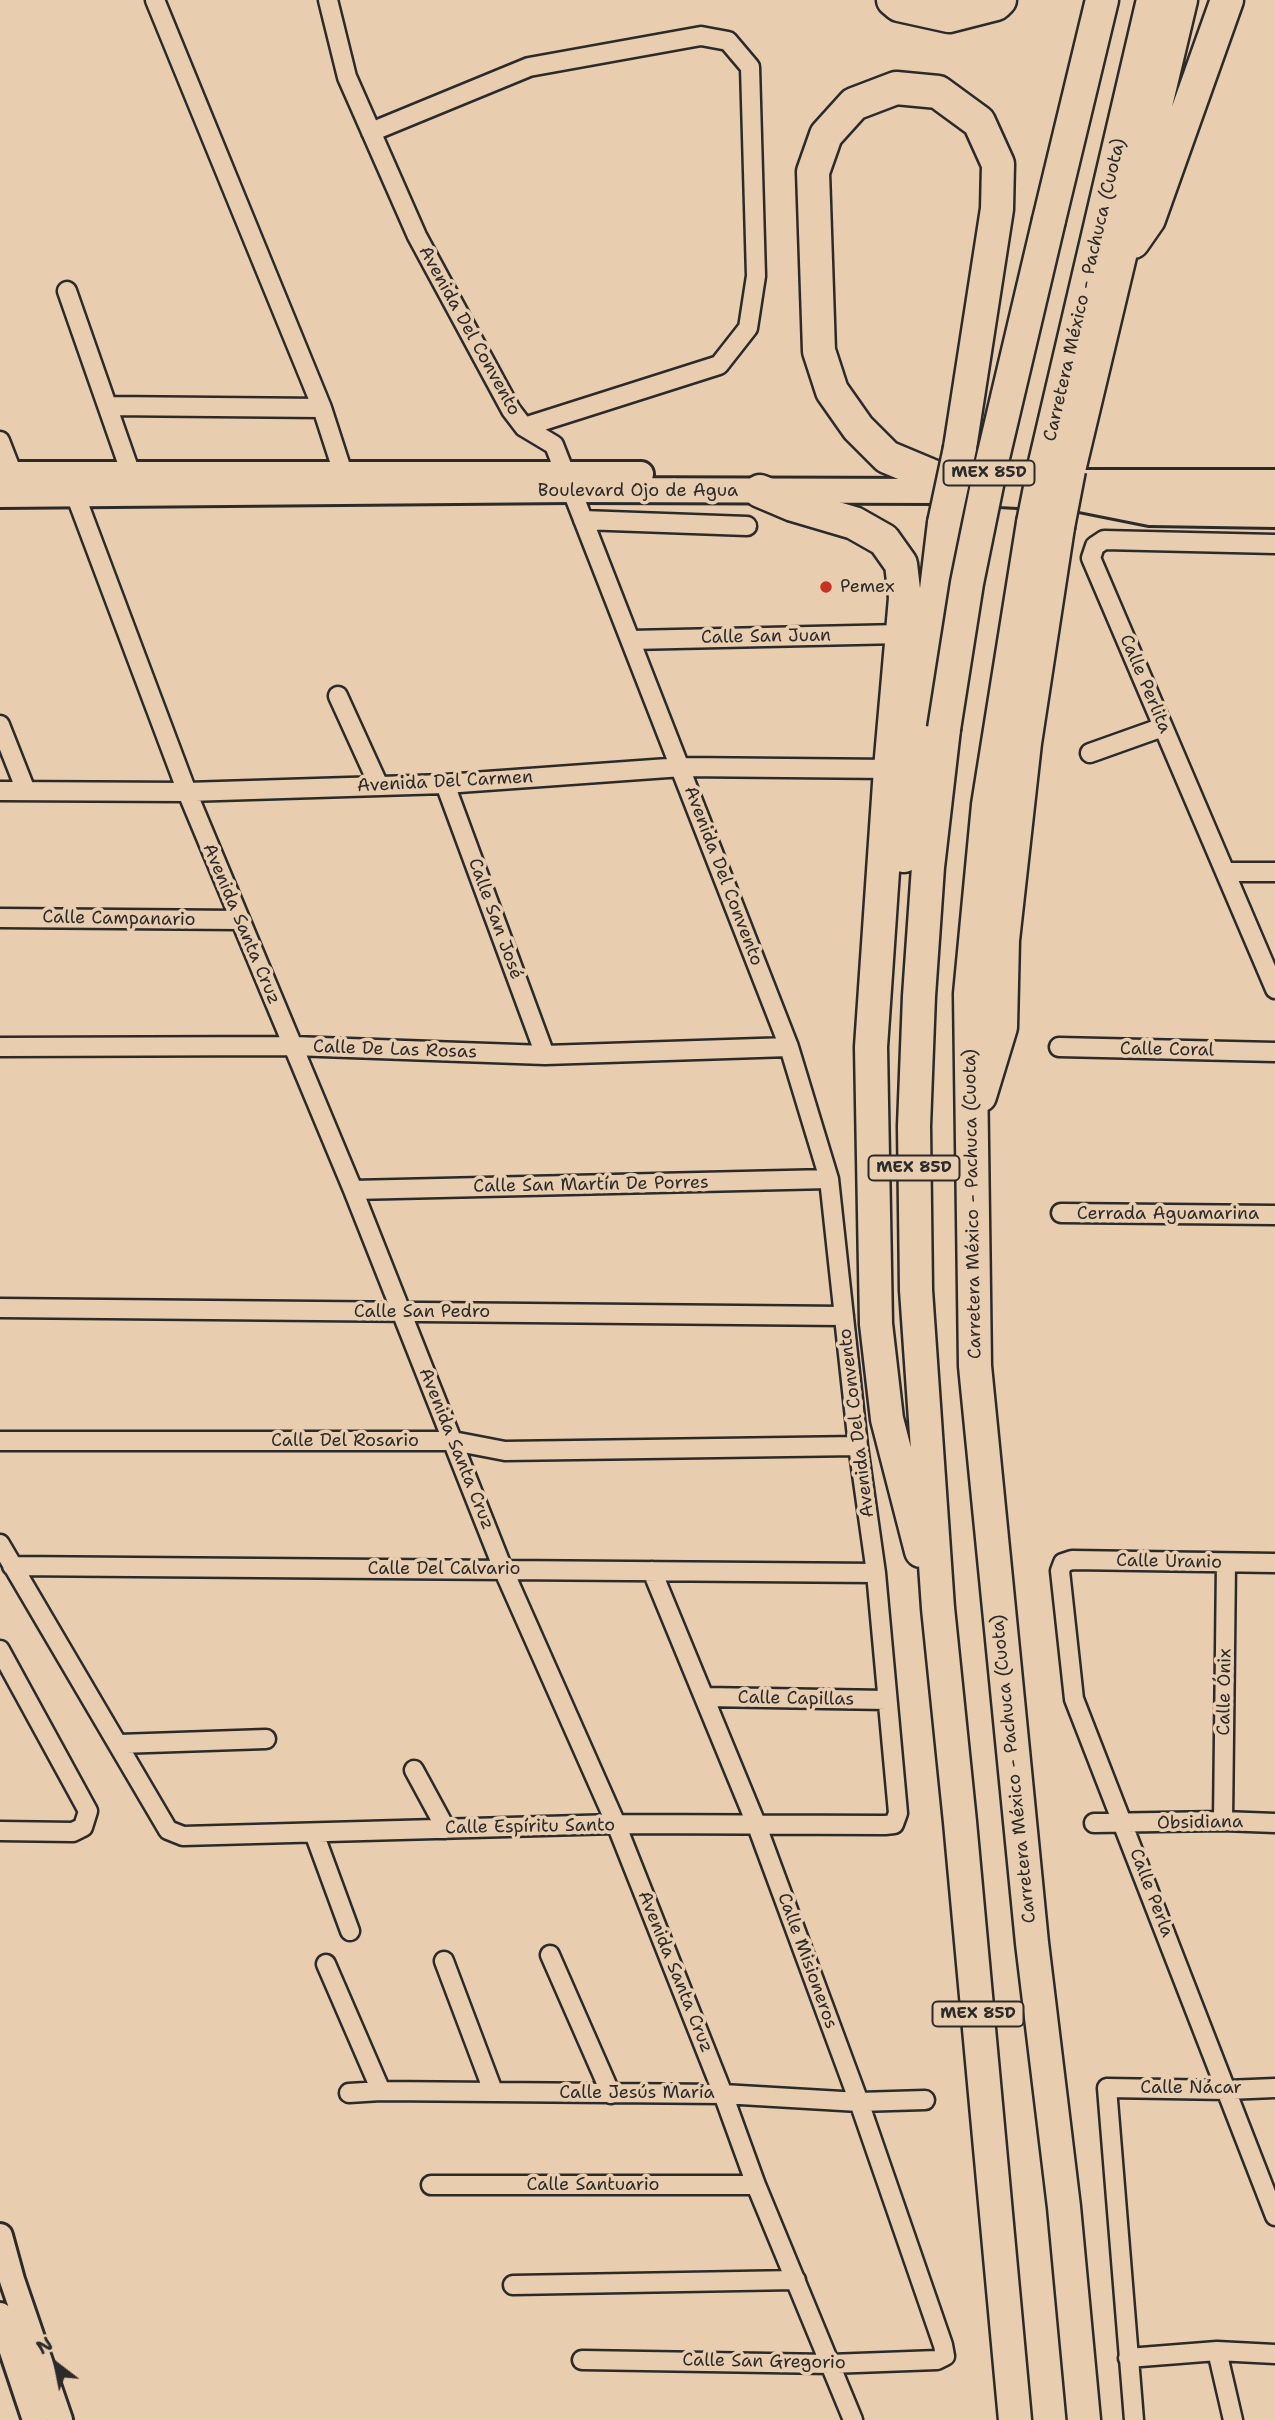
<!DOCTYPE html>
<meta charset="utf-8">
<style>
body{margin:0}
#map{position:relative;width:1275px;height:2420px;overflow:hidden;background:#e8cdaf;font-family:"Shantell Sans",sans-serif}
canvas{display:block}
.north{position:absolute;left:21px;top:2329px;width:70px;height:70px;-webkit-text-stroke:5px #e8cdaf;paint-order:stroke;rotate:328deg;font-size:19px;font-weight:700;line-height:28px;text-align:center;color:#2b2b2b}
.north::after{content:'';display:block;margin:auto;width:24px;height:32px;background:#2b2b2b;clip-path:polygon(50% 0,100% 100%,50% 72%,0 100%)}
</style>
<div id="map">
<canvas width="1275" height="2420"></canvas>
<div class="north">N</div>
</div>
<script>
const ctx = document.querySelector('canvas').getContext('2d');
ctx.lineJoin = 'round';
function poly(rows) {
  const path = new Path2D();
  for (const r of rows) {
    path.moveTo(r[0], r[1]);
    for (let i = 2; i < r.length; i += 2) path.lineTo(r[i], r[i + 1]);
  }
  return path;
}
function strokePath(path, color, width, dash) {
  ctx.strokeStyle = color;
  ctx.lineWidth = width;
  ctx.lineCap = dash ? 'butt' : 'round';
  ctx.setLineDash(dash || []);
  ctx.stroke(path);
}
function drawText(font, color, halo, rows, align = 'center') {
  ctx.font = font + ' "Shantell Sans",sans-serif';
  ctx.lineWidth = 7;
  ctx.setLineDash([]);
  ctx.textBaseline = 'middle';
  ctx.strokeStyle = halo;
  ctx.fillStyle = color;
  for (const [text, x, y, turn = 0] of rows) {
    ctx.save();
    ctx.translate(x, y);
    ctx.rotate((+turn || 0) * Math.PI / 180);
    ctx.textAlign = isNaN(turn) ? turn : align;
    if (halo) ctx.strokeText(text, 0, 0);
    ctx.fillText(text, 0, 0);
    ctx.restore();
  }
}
const street = poly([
 [155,0,322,408],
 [371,132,529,67,701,36,728,41,750,67,756,276,748,328,719,365,524,427],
 [67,291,131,474],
 [108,406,322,408,343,473],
 [0,441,16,482],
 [72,486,187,792,353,1190,503,1569,616,1824,723,2094,756,2185,853,2420],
 [583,520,747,526],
 [1275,544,1104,540,1095,546,1091,558,1275,989],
 [631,640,901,634],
 [338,696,379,786],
 [0,725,26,791],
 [1090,753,1163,727],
 [445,784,545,1055],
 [0,791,187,792,445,784,682,767,890,769],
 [1225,872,1275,872],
 [0,918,239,920],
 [0,1047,293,1046,545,1055,789,1047],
 [1059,1047,1275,1052],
 [353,1190,829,1179],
 [1061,1213,1275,1215],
 [0,1308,844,1316],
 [0,1441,453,1441,505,1451,858,1446],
 [0,1544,168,1830,183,1836,616,1824,885,1825,894,1824,898,1813,876,1573,858,1446,829,1179,789,1047,554,445,524,427,511,410,417,236,347,77,328,0],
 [1275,1563,1072,1560,1063,1563,1060,1571,1074,1699,1275,2216],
 [12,1566,876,1573],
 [0,1650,88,1811,83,1827,73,1832,0,1831],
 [705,1697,887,1700],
 [119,1744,266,1739],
 [414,1770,446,1829],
 [1223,1821,1226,1563],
 [1094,1823,1223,1821,1275,1823],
 [314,1833,350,1931],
 [550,1955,611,2094],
 [444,1961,493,2091],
 [326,1964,381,2091],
 [349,2093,381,2091,723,2094,859,2102,925,2100],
 [431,2185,756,2185],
 [513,2285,796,2280],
 [1217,2351,1233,2420],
 [1128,2358,1217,2351,1275,2354],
 [582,2360,830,2364,937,2360,945,2356,943,2345,859,2102,757,1826,652,1571],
 [1134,2420,1107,2088,1227,2090,1275,2088]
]);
const secondary = poly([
 [0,474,641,474],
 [1052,482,1275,482],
 [0,495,571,490,942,491,1075,498,1150,513,1275,515],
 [0,2236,12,2280,60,2420],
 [0,2315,35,2420]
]);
const primary = poly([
 [1112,483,1153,497,1275,497]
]);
const highway = poly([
 [893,0,899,5,949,16,996,4,1000,0],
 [1049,220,1102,0],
 [1133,242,1149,219,1227,0],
 [1045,463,1153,0],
 [1069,470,1181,0],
 [942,480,887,457,858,428,832,391,819,351,813,172,826,135,854,104,896,88,938,92,979,122,998,164,997,209,960,448],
 [760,491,793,505,854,523,884,540,901,564,905,598,890,769,871,1047,876,1324,887,1419,921,1551],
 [1033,523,988,805,970,994,975,1366,1032,1943,1064,2207,1084,2420],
 [944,729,928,867,919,996,914,1126,916,1290,938,1608,960,1822,1015,2420],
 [904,856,944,523],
 [980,1096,1001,1027,1003,940,1025,743,1058,527]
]);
strokePath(street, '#2b2b2b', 23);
strokePath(secondary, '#2b2b2b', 30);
strokePath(primary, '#2b2b2b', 32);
strokePath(highway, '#2b2b2b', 37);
strokePath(street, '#e8cdaf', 18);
strokePath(secondary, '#e8cdaf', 24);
strokePath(primary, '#e8cdaf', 26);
strokePath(highway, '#e8cdaf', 32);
const highwayBridge = poly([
 [944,523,960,448],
 [1033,523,1045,463],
 [1058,527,1069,470],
 [944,729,967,583,990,470,1049,220]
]);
strokePath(highwayBridge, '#2b2b2b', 37, []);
strokePath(highwayBridge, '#e8cdaf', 32);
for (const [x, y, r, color] of [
 [826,587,7,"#c8321e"]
]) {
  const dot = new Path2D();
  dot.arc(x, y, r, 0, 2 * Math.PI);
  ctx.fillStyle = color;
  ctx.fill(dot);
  strokePath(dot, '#e8cdaf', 2.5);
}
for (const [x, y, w] of [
 [989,473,91],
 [914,1168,91],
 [978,2014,91]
]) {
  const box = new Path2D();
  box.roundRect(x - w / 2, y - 12.5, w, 25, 5);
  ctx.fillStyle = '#e8cdaf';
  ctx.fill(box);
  strokePath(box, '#2b2b2b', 2);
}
drawText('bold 16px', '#2b2b2b', null, [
 ["MEX 85D",989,473],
 ["MEX 85D",914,1168],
 ["MEX 85D",978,2014]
]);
drawText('18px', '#2b2b2b', '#e8cdaf', [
 ["Carretera México - Pachuca (Cuota)",1085,290,-77],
 ["Avenida Del Convento",469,331,61],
 ["Boulevard Ojo de Agua",638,491],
 ["Calle San Juan",766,637,-1],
 ["Calle Perlita",1145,684,67],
 ["Avenida Del Carmen",445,782,-3],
 ["Avenida Del Convento",723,876,69],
 ["Calle Campanario",119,919,1],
 ["Calle San José",495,919,70],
 ["Avenida Santa Cruz",241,924,67],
 ["Calle De Las Rosas",395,1050,2],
 ["Calle Coral",1167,1050,1],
 ["Calle San Martín De Porres",591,1185,-1],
 ["Carretera México - Pachuca (Cuota)",973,1204,-91],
 ["Cerrada Aguamarina",1168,1214],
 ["Calle San Pedro",422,1312],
 ["Avenida Del Convento",857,1423,-97],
 ["Calle Del Rosario",345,1441],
 ["Avenida Santa Cruz",456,1449,68],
 ["Calle Uranio",1169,1562,1],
 ["Calle Del Calvario",444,1569],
 ["Calle Ónix",1225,1692,-89],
 ["Calle Capillas",796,1699,1],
 ["Carretera México - Pachuca (Cuota)",1014,1769,-96],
 ["Obsidiana",1200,1823,-1],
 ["Calle Espíritu Santo",530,1827,-1],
 ["Calle Perla",1151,1893,69],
 ["Calle Misioneros",807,1961,70],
 ["Avenida Santa Cruz",675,1972,68],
 ["Calle Nácar",1191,2088],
 ["Calle Jesús María",637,2093],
 ["Calle Santuario",593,2185],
 ["Calle San Gregorio",764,2362,1]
]);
drawText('18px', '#2b2b2b', '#e8cdaf', [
 ["Pemex",840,587]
], 'left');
</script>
